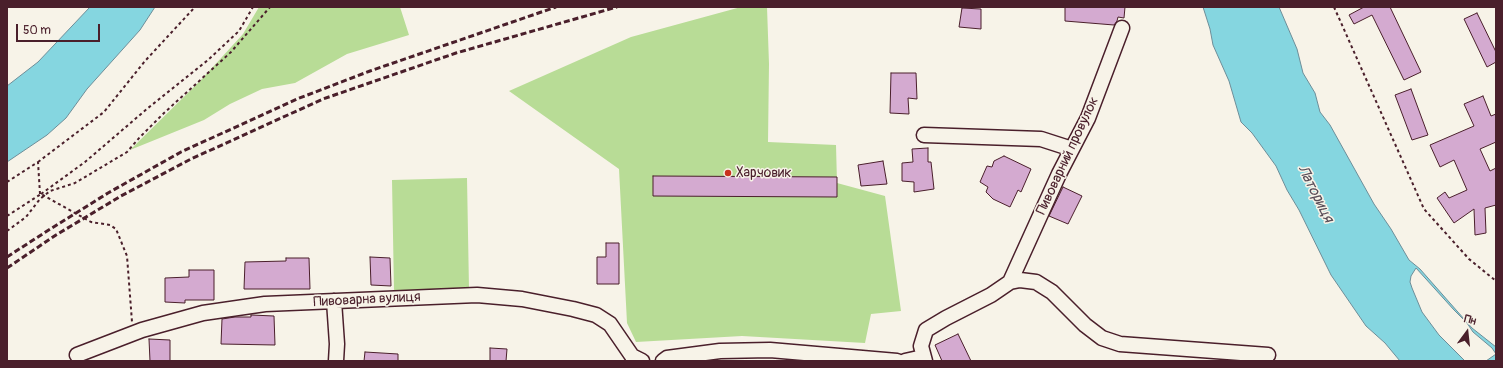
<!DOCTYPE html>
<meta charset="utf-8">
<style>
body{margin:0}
#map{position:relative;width:1503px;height:368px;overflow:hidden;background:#f7f3e8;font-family:Pangolin,sans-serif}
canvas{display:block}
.frame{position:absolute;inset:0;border:8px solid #4a1f2b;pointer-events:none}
.north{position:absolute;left:1447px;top:312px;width:40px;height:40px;-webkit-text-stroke:3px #f7f3e8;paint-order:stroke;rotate:15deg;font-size:11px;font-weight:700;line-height:16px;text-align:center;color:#4a1f2b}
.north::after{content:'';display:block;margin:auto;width:14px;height:18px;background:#4a1f2b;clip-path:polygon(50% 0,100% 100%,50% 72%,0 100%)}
.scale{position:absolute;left:16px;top:24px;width:84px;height:18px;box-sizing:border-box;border:2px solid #4a1f2b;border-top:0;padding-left:5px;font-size:12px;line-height:14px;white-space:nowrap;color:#4a1f2b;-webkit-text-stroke:3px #f7f3e8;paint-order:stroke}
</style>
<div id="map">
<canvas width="1503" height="368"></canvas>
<div class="frame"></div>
<div class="north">Пн</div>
<div class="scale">50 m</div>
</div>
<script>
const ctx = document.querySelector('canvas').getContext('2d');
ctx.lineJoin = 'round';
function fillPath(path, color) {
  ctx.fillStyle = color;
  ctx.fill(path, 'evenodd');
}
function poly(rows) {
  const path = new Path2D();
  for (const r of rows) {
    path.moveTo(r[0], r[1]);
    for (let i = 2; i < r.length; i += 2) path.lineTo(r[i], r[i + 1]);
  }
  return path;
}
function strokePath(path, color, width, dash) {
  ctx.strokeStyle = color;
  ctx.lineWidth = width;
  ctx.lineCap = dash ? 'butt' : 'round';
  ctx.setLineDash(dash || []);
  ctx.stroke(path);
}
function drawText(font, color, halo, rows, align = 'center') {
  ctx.font = font + ' Pangolin,sans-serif';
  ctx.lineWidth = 3;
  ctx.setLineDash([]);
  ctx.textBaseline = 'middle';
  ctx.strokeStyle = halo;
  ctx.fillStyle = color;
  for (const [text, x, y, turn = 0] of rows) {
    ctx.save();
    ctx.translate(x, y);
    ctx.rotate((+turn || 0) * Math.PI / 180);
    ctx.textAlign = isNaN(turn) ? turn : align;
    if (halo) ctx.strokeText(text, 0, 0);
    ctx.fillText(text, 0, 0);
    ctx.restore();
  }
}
fillPath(poly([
 [259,7,400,7,409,35,347,54,295,83,262,89,230,104,204,120,130,150,200,81,243,34],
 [741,7,767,7,769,64,768,142,836,145,837,183,885,196,901,311,871,314,865,343,742,336,636,342,627,323,619,169,509,91,631,37],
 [467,178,469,289,394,291,392,180]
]), '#b8dc96');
const water = poly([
 [90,7,155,7,140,30,87,89,66,118,47,135,7,162,7,86,38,62,90,7],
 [1203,7,1279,7,1297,49,1303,73,1315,93,1320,112,1330,125,1374,204,1391,229,1409,260,1420,269,1472,328,1496,347,1496,361,1486,361,1496,354,1492,348,1473,332,1467,323,1454,310,1416,268,1411,276,1410,282,1412,288,1422,312,1439,335,1465,361,1400,361,1385,343,1366,326,1331,275,1299,210,1287,190,1276,166,1252,133,1241,122,1229,81,1213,45,1210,29,1203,7]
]);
fillPath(water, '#85d6e0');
strokePath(water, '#6d8d98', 1);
const building = poly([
 [1065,7,1125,7,1124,18,1118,17,1117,21,1114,25,1065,21,1065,7],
 [1364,7,1390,7,1421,72,1404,80,1372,15,1354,24,1349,15,1364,7],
 [962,8,981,9,981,29,959,27,962,8],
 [1477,13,1496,52,1496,62,1487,67,1464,19,1477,13],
 [891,73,916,73,917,99,908,98,909,114,890,113,891,73],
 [1411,89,1428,135,1412,140,1395,95,1411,89],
 [1483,96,1491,116,1496,114,1496,142,1480,149,1490,171,1496,168,1496,205,1485,208,1486,233,1475,235,1474,209,1454,223,1437,198,1445,192,1449,198,1467,190,1454,160,1440,167,1430,145,1474,126,1464,104,1483,96],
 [928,148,928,162,931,162,934,189,914,192,914,182,902,181,902,163,913,162,912,149,928,148],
 [1004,156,1031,169,1021,192,1018,190,1010,207,993,199,986,192,988,187,980,182,987,166,992,167,994,161,1004,156],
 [883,161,887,184,861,186,858,165,883,161],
 [653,176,837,177,837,197,653,196,653,176],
 [1063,187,1082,196,1068,224,1049,216,1063,187],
 [606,243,619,243,619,284,597,284,597,257,606,257,606,243],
 [370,257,390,258,391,286,371,285,370,257],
 [286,258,309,258,310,289,244,289,245,262,286,261,286,258],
 [189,270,214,270,214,300,185,300,185,303,165,302,165,278,189,277,189,270],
 [251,315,274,316,275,345,221,344,222,319,235,317,251,317,251,315],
 [958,334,971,361,942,361,935,345,958,334],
 [149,339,170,340,170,361,150,361,149,339],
 [490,348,507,349,506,361,490,361,490,348],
 [365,352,398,354,398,361,364,361,365,352]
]);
fillPath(building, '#d4aad0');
strokePath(building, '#4a1f2b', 1);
const minor = poly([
 [924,135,1041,139,1072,149],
 [1010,282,1059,174,1088,118,1122,28],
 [334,301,337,344,336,361],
 [77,355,142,330,203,313,265,304,477,295,522,299,573,309,596,315,610,324,632,356,642,361],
 [663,361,667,358,720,351,770,350,897,361],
 [905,361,923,357],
 [925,361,921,346,926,330,946,318,991,295,1010,282,1020,280,1036,282,1052,292,1085,325,1102,338,1120,344,1268,355]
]);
strokePath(minor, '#4a1f2b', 17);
strokePath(poly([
 [1334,7,1424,209,1469,259,1496,281],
 [38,162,104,112,145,61,195,7],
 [7,182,38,162,40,194],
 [41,194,85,162,148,108,208,60,239,31,253,7],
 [7,216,41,194,91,222,110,225,116,229,127,256,132,322],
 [7,231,26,217,40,199,50,191,75,183,127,152,140,137,164,113,231,52,270,7]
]), '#4a1f2b', 2, [3, 3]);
strokePath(minor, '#f7f3e8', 14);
strokePath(poly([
 [7,257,44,233,108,193,181,152,297,99,370,71,556,7],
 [7,268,56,235,121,196,191,159,323,99,456,53,617,7]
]), '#4a1f2b', 3, [6, 3]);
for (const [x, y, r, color] of [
 [728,173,4,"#c8321e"]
]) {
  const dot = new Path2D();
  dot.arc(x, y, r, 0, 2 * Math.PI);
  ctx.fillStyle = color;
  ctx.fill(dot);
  strokePath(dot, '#f7f3e8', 1.5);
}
drawText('14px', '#4a1f2b', '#f7f3e8', [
 ["Пивоварний провулок",1068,156,-65],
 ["Пивоварна вулиця",367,300,-3]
]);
drawText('14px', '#4a1f2b', '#f7f3e8', [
 ["Харчовик",736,173]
], 'left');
drawText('italic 15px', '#594d58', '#f7f3e8', [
 ["Латориця",1315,194,63]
]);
</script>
